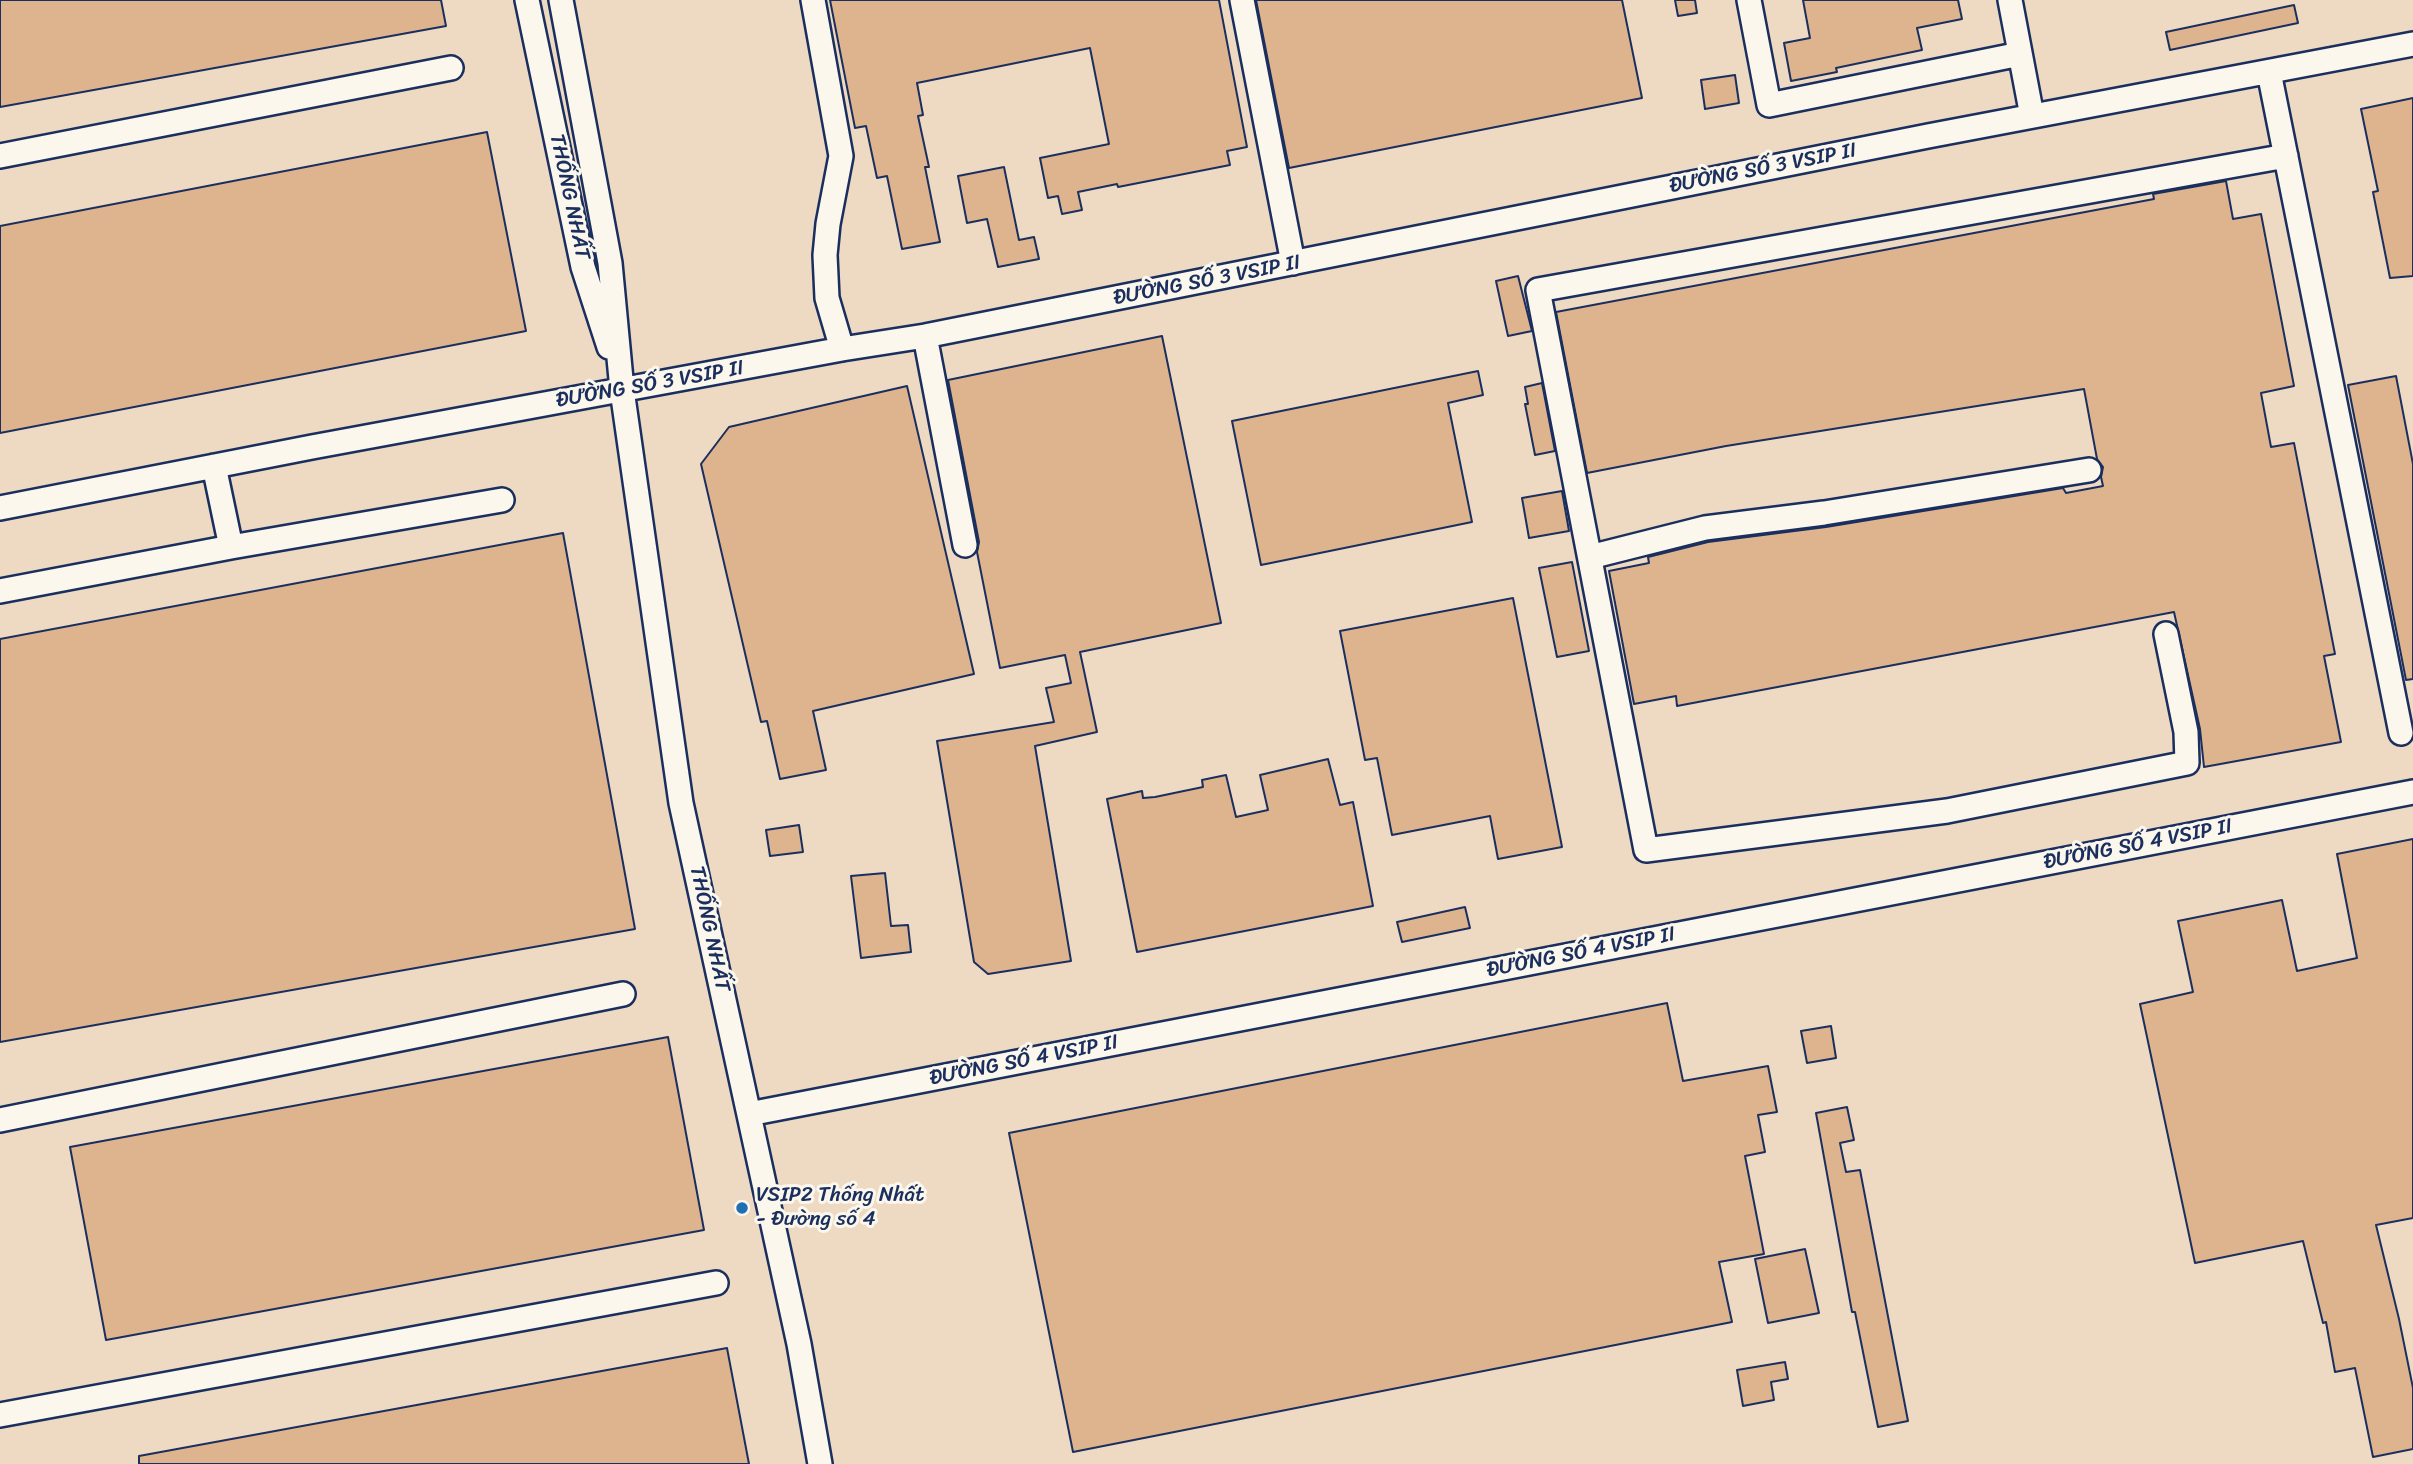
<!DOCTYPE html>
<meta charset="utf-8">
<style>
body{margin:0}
canvas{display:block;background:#f5ead9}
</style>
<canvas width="2413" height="1464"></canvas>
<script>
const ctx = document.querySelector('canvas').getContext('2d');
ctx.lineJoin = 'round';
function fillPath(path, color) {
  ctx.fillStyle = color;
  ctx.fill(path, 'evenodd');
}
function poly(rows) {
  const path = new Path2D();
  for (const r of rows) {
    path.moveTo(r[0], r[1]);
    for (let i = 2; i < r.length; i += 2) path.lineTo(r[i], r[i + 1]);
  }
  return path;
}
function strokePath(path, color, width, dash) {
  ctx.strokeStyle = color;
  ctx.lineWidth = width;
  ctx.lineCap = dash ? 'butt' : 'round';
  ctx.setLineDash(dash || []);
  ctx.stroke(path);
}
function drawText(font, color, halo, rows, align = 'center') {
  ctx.font = font + ' Sriracha,sans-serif';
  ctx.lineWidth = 6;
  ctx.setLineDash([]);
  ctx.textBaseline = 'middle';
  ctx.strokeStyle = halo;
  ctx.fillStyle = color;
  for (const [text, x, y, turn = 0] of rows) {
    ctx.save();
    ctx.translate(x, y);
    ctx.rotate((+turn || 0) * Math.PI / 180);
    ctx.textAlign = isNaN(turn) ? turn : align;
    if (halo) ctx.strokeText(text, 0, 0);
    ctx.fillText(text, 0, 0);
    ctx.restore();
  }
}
fillPath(poly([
 [0,0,2413,0,2413,1464,0,1464]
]), '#eedac3');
const building = poly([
 [0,0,441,0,446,26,0,107,0,0],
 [830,0,1219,0,1247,147,1227,151,1230,165,1118,187,1117,184,1078,192,1082,210,1062,214,1058,196,1048,198,1040,158,1109,144,1090,48,917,83,923,115,918,116,929,167,925,167,940,242,902,249,887,176,877,178,866,126,855,128,830,0],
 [1256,0,1622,0,1642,98,1289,168,1256,0],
 [1675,0,1695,0,1697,13,1678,16,1675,0],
 [1803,0,1958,0,1962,19,1917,28,1922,50,1836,68,1837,72,1791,81,1784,43,1810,38,1803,0],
 [2294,5,2298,23,2170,50,2166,32,2294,5],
 [1735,75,1739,103,1705,109,1701,80,1735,75],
 [2413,98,2413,276,2390,278,2373,192,2378,191,2361,109,2413,98],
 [487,132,526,331,0,433,0,226,487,132],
 [1004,167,1019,240,1034,237,1039,259,998,267,987,219,967,223,958,176,1004,167],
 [2226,181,2233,219,2261,214,2294,386,2261,393,2271,447,2294,443,2335,654,2324,656,2341,742,2204,767,2200,729,2174,612,1677,706,1676,696,1634,704,1609,571,1649,563,1648,557,1708,542,1826,527,2063,488,2066,493,2103,486,2101,477,2103,467,2097,459,2084,389,1726,446,1587,473,1556,312,2154,199,2153,194,2226,181],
 [1518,276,1532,331,1508,336,1496,281,1518,276],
 [1162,336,1221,623,1080,652,1097,732,1035,746,1071,961,988,974,974,962,937,741,1054,722,1046,688,1071,683,1065,655,1000,668,977,552,979,542,948,380,1162,336],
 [1478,371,1483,395,1448,403,1472,522,1261,565,1232,421,1478,371],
 [2396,376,2413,464,2413,679,2406,680,2348,385,2396,376],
 [1542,383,1555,451,1535,455,1525,404,1528,404,1525,387,1542,383],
 [907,386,974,674,813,711,826,770,780,779,767,721,761,722,701,464,729,427,907,386],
 [1562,491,1569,531,1529,538,1522,498,1562,491],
 [563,533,635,929,0,1042,0,639,563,533],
 [1572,562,1589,651,1557,657,1539,568,1572,562],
 [1513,598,1562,847,1498,859,1490,816,1392,835,1377,758,1365,760,1340,631,1513,598],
 [1328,759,1340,805,1353,802,1373,906,1137,952,1107,799,1142,791,1143,798,1155,797,1203,787,1202,780,1226,775,1236,817,1268,810,1260,775,1328,759],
 [799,825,803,852,770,856,766,830,799,825],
 [2413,839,2413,1218,2376,1225,2399,1319,2413,1388,2413,1449,2373,1457,2355,1368,2335,1372,2326,1322,2323,1323,2303,1241,2195,1263,2140,1004,2193,992,2178,921,2282,900,2297,971,2357,958,2337,854,2413,839],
 [885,873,891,926,908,925,911,952,861,958,851,876,885,873],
 [1465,907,1470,928,1402,942,1397,922,1465,907],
 [1667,1003,1683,1081,1768,1066,1777,1112,1758,1115,1765,1152,1745,1156,1764,1254,1719,1262,1732,1322,1073,1452,1009,1133,1667,1003],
 [1831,1026,1836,1058,1807,1063,1801,1031,1831,1026],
 [668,1037,704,1230,106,1340,70,1147,668,1037],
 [1847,1107,1854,1140,1840,1143,1846,1172,1860,1170,1908,1421,1878,1427,1855,1312,1852,1312,1816,1113,1847,1107],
 [1805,1249,1819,1313,1768,1323,1755,1259,1805,1249],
 [727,1348,749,1464,139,1464,139,1456,727,1348],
 [1785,1362,1788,1379,1771,1382,1774,1400,1743,1406,1737,1370,1785,1362]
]);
fillPath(building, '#deb48f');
strokePath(building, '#1b2f5e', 2);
const minor = poly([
 [527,0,583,267,609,347],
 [561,0,610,263,622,390,681,803,799,1344,820,1464],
 [813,0,841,156,828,224,825,255,827,298,842,349],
 [1242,0,1293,263],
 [1749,0,1769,105,2020,54],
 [2010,0,2032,116],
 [2269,72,2401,733],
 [0,156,451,68],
 [925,336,965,545],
 [0,508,312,447,842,349,925,336,1928,136,2413,44],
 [231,547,502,500],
 [1590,557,1705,528,1824,513,2089,470],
 [0,591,231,547,214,466],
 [2166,634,2186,732,2187,763,1947,811,1646,850,1538,290,2286,156],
 [749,1114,2413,792],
 [0,1120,623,994],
 [0,1415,716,1283]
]);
strokePath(minor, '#1b2f5e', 28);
strokePath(minor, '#fbf7ec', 23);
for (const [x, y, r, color] of [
 [742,1208,7,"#1f6fb2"]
]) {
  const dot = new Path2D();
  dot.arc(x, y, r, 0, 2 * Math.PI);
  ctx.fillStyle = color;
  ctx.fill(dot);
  strokePath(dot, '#fbf7ec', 2.5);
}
drawText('21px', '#1b2f5e', '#fbf7ec', [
 ["ĐƯỜNG SỐ 3 VSIP II",1763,169,-11],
 ["THỐNG NHẤT",569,197,78],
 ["ĐƯỜNG SỐ 3 VSIP II",1207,281,-11],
 ["ĐƯỜNG SỐ 3 VSIP II",650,385,-10],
 ["ĐƯỜNG SỐ 4 VSIP II",2138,845,-11],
 ["THỐNG NHẤT",709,929,78],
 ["ĐƯỜNG SỐ 4 VSIP II",1581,953,-11],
 ["ĐƯỜNG SỐ 4 VSIP II",1024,1061,-11]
]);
drawText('21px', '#1b2f5e', '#fbf7ec', [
 ["VSIP2 Thống Nhất",756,1196],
 ["- Đường số 4",756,1220]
], 'left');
</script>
